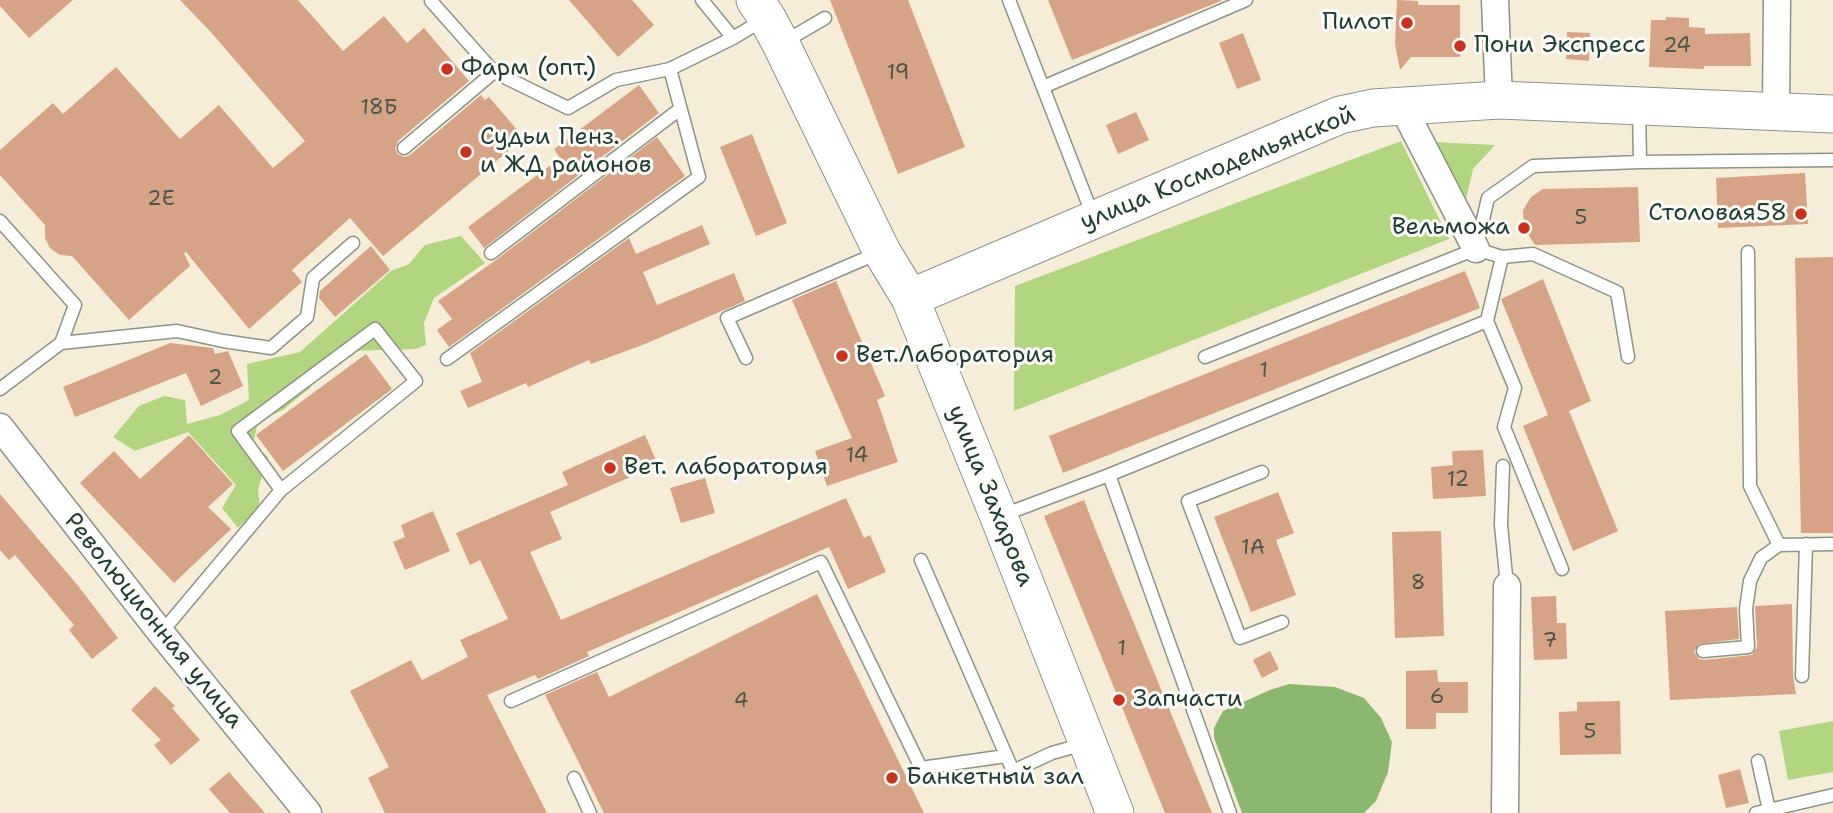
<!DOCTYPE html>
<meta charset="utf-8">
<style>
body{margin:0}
canvas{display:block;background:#f6edd9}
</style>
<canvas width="1833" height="813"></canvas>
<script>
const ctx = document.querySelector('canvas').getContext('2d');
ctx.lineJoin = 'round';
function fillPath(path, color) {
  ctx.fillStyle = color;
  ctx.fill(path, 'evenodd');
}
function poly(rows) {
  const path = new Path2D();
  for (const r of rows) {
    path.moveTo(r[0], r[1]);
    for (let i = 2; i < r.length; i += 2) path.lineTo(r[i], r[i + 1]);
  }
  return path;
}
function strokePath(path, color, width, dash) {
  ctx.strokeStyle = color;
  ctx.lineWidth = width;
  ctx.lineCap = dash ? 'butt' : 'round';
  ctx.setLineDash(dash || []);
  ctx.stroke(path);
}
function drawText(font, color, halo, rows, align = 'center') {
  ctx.font = font + ' "Shantell Sans",sans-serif';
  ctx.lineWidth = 6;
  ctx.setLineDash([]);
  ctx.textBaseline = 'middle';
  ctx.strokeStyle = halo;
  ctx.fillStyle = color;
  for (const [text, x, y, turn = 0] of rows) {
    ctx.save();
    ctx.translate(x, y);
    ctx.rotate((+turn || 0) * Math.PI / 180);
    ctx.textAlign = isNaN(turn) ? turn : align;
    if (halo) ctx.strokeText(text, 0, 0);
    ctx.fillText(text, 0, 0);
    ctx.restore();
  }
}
fillPath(poly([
 [1401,141,1449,239,1014,411,1015,286],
 [1433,142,1495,145,1473,169,1465,204],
 [461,236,485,263,434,298,424,323,426,345,416,349,353,351,333,369,318,374,310,388,283,410,258,421,253,445,268,457,258,489,260,507,238,528,222,508,236,485,188,432,135,451,113,437,139,406,164,396,185,400,187,424,220,415,249,400,247,364,300,352,391,271,409,264,425,245],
 [1833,721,1833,772,1788,780,1779,731]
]), '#b1d67f');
fillPath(poly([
 [1289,684,1335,687,1364,698,1381,718,1392,742,1388,772,1376,801,1364,813,1242,813,1214,738,1214,728,1223,711,1270,690]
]), '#8cb76e');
fillPath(poly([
 [0,0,73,0,29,38,0,6],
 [180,0,298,0,343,51,384,16,407,43,424,28,469,81,398,141,395,149,398,154,405,157,410,155,481,95,485,100,489,97,524,138,383,256,350,218,292,270,302,282,249,329,186,252,184,253,190,266,129,320,72,256,60,255,50,248,45,238,45,225,0,175,0,150,53,103,63,114,116,67,180,139,219,105,273,168,305,141,209,30],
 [569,0,632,0,654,25,618,57],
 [830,0,908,0,965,147,898,174],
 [1048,0,1221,0,1221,1,1072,60],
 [1397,0,1418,1,1418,5,1460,5,1460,57,1411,57,1400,70,1395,44],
 [1666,17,1689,18,1689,27,1705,28,1705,34,1750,33,1751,66,1704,66,1704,69,1649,67,1651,20,1666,20],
 [1567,32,1590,33,1589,61,1566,59],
 [1243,33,1261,80,1237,89,1219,43],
 [639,85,659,113,484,248,468,227,560,158,554,149],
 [1136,112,1149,140,1118,154,1106,125],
 [752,134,787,223,756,236,720,147],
 [657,137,685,176,449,347,437,330,452,319,438,301,496,260],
 [1805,173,1808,224,1718,228,1716,178],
 [1638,187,1640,242,1535,245,1524,228,1523,210,1531,197,1543,189],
 [702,225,710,244,643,272,657,305,734,273,745,301,645,344,591,364,589,360,528,387,526,383,468,408,460,391,482,382,470,353,629,238,636,254],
 [371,246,390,270,335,317,319,298,320,291],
 [1833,257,1833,533,1801,533,1795,258],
 [1465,271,1480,308,1063,473,1049,436],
 [1543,279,1591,401,1569,411,1618,531,1573,551,1523,426,1548,415,1501,299],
 [836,281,885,396,877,400,898,462,827,486,815,451,852,438,792,300],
 [170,343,213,348,215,354,228,351,243,386,201,406,186,373,75,417,63,387],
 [366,354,392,389,283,471,256,435],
 [189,435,233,484,208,507,231,529,174,583,80,483,114,451,140,479],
 [645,435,658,465,550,512,562,539,530,552,561,620,846,498,864,538,870,535,886,572,848,589,829,547,587,652,589,656,538,679,535,675,487,695,547,813,385,813,368,778,389,767,350,691,411,660,422,680,468,657,460,640,508,619,480,560,470,565,456,533,568,485,562,472],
 [1483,450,1486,496,1433,499,1431,467,1453,465,1452,451],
 [705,478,715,513,681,523,670,488],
 [1278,492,1294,533,1276,540,1296,595,1251,612,1214,517],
 [0,494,79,587,118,638,92,659,69,630,74,625,15,555,9,560,0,550],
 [1084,500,1096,531,1212,813,1165,813,1119,700,1044,516],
 [433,511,450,551,405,570,393,542,405,537,401,525],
 [1441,531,1444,636,1395,638,1392,532],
 [817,594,924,813,604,813,545,695,597,672,609,697],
 [1556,596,1557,623,1566,623,1567,659,1534,660,1531,597],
 [1792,604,1793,676,1796,694,1670,700,1665,611,1737,607,1739,639,1699,644,1694,652,1699,659,1704,660,1752,655,1757,647,1755,606],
 [1270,651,1279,669,1262,678,1253,660],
 [1437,670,1438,682,1468,682,1468,713,1436,713,1436,729,1406,729,1406,671],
 [155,686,175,706,172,708,200,740,171,765,154,745,161,740,131,710],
 [1620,701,1621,754,1560,755,1559,712,1577,711,1577,702],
 [1740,769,1749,803,1726,808,1718,775],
 [229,772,265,813,230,813,209,789]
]), '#d6a386');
const service = poly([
 [702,0,733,38],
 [1009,0,1093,216],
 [431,1,494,72,568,108,616,80,670,69],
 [784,42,825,18],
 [1043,87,1246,0],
 [404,148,494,72],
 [1640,162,1833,160],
 [0,221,75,305,61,343],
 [1477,245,1488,198,1533,166,1640,162,1639,108],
 [1748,252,1750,486,1779,545,1833,544],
 [491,253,680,109],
 [1487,321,1515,388,1504,427,1562,569],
 [1205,357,1476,249,1502,257,1533,254,1617,292,1628,357],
 [746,358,727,318,878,253],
 [447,359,699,177,670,69,733,38,763,20],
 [0,389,61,343,177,331,223,341,271,348,307,317,313,278,353,243],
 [1503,466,1501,525,1507,586],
 [1262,472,1188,501,1240,638,1282,622],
 [1109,475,1230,813],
 [1003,515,1109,475,1487,321,1502,257],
 [921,560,1013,771,1052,753,1084,744],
 [161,633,281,490,416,381,375,329,238,431,281,490],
 [1703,651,1748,647,1746,609,1750,581,1761,558,1779,545],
 [1802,676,1806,544],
 [511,701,821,562,921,768,1006,756],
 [1758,761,1769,810],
 [574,778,590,813],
 [1756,813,1833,795]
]);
const minor = poly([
 [1495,0,1499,100],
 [1402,106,1476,249],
 [1776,112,1777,0],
 [0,427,161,633,308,813],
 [1505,813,1507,586]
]);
const secondary = poly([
 [755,0,767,18,781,44,882,252,910,298,999,517,1115,813],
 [910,298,1340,115,1373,108,1499,100,1833,114]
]);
strokePath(service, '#8a9586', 15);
strokePath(minor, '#8a9586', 29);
strokePath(secondary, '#8a9586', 39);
strokePath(service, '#fff', 12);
strokePath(minor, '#fff', 26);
strokePath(secondary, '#fff', 37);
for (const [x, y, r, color] of [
 [1407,23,7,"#c8321e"],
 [1460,46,7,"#c8321e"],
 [447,69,7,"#c8321e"],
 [466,152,7,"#c8321e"],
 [1801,214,7,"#c8321e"],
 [1524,228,7,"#c8321e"],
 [842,356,7,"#c8321e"],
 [610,468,7,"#c8321e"],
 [1119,700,7,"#c8321e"],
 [892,778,7,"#c8321e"]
]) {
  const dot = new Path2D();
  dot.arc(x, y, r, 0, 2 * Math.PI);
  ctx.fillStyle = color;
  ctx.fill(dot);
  strokePath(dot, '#fdfcf7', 2.5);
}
drawText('21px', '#4d5648', null, [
 ["24",1677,47],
 ["19",898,74],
 ["18Б",379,109],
 ["2Е",161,200],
 ["5",1581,219],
 ["1",1264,372],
 ["2",215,379],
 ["14",857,457],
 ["12",1458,481],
 ["1А",1253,549],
 ["8",1418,584],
 ["7",1550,642],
 ["1",1122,650],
 ["6",1437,698],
 ["4",741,702],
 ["5",1590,733]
]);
drawText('24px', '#1f3d34', '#fdfcf7', [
 ["Пилот",1393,23,"right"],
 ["Пони Экспресс",1474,46],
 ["Фарм (опт.)",461,69],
 ["Судьи Пенз.",480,138],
 ["и ЖД районов",480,166],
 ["Столовая58",1787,214,"right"],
 ["Вельможа",1510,228,"right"],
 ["Вет.Лаборатория",856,356],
 ["Вет. лаборатория",624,468],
 ["Запчасти",1133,700],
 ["Банкетный зал",906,778]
], 'left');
drawText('24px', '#1f3d34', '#fdfcf7', [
 ["улица Космодемьянской",1218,169,-22],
 ["улица Захарова",990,496,68],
 ["Революционная улица",153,621,51]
]);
</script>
